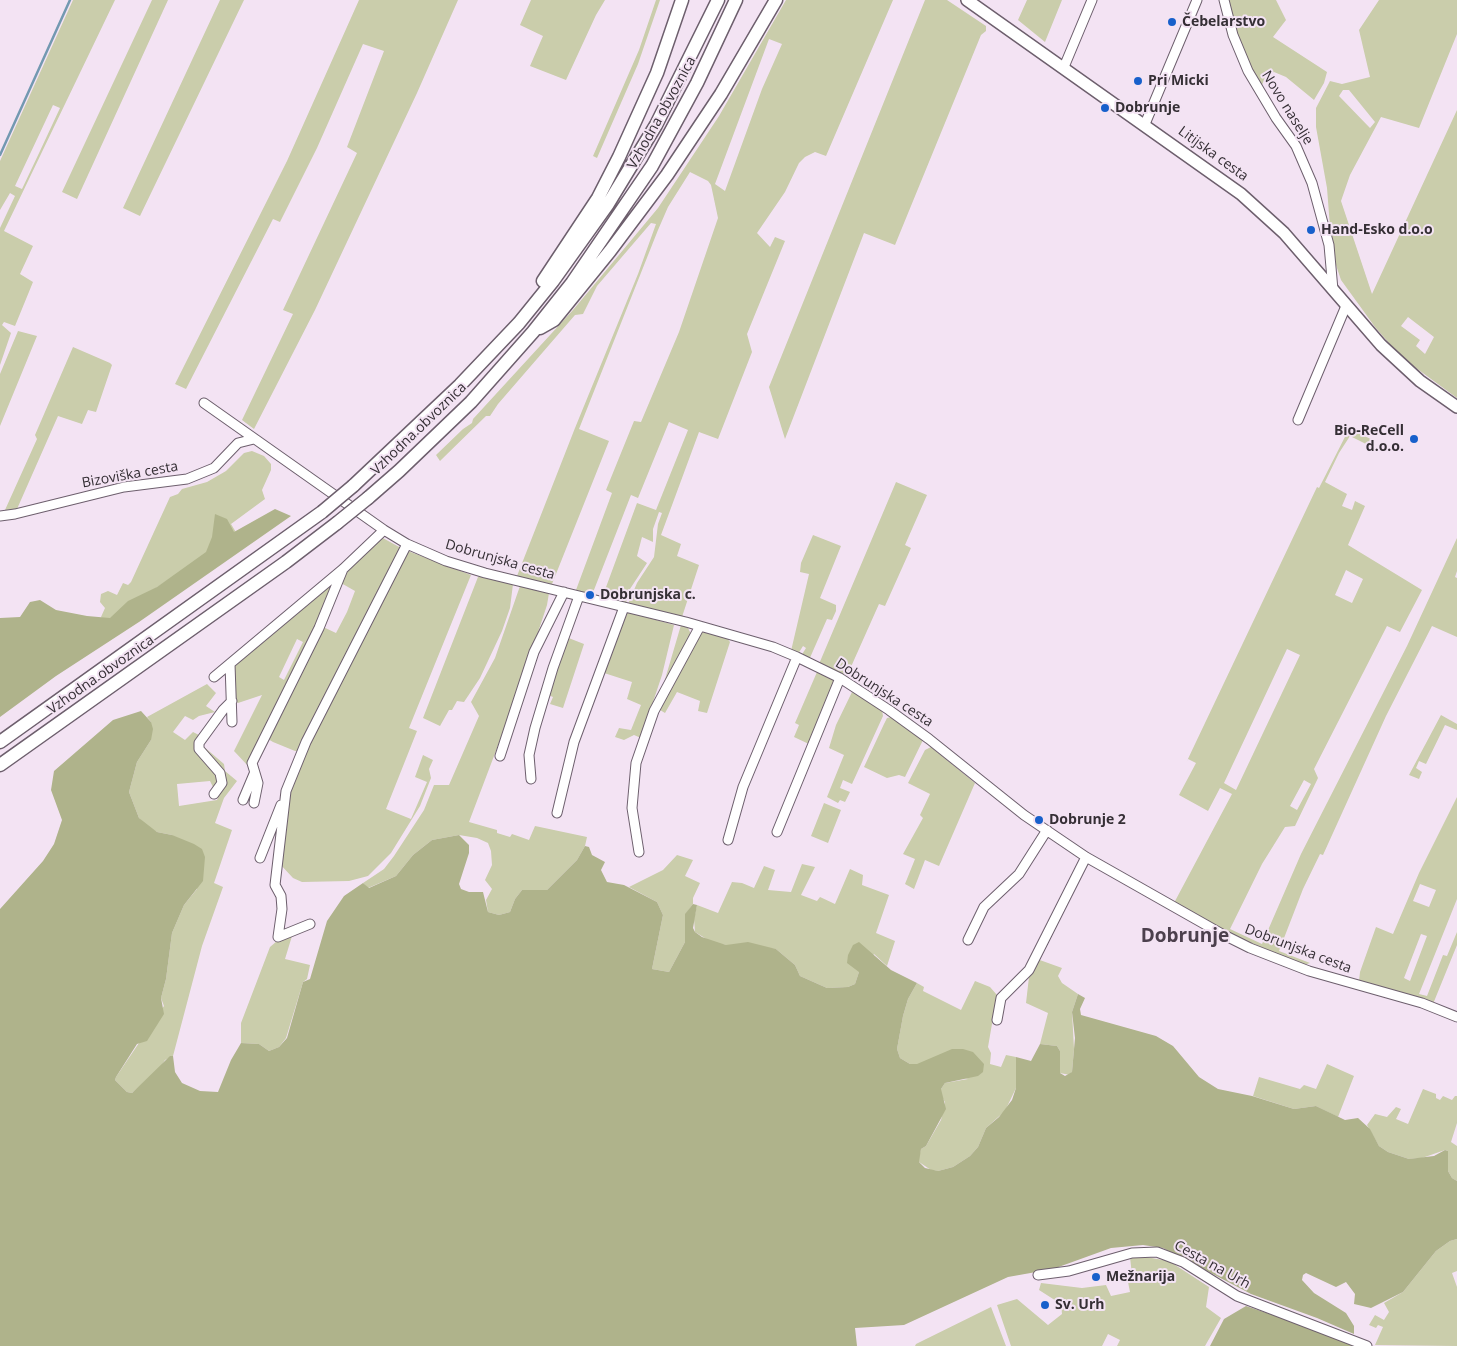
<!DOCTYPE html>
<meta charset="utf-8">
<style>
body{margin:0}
canvas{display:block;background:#f3e3f3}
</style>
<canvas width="1457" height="1346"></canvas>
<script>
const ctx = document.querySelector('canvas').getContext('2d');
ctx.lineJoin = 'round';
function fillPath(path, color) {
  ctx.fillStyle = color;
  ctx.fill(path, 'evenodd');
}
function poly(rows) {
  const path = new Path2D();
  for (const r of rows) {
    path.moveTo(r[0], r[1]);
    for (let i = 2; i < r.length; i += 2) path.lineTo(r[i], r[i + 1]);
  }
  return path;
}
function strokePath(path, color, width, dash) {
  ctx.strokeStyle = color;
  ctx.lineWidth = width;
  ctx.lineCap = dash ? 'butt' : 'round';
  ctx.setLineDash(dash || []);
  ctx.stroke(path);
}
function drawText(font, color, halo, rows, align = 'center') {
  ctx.font = font + ' "Open Sans",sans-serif';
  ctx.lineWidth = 4;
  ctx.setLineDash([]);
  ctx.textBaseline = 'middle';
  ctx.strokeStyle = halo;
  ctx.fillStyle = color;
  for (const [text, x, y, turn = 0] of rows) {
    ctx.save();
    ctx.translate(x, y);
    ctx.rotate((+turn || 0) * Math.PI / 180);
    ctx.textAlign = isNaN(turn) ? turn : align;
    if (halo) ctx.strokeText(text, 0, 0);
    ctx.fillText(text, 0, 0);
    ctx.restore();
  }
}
fillPath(poly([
 [73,0,115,0,4,231,33,246,20,274,33,282,15,326,4,322,2,325,11,333,0,365,0,228,15,196,10,193,0,210,0,161],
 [53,105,60,108,40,151,22,189,15,186],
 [152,0,168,0,77,199,62,192],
 [220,0,244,0,140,216,123,208],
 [359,0,458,0,417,93,315,310,254,429,242,420,293,314,283,310,357,153,347,147,384,51,363,44,317,148,280,222,273,219,186,389,175,384,287,161],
 [531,0,605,0,596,15,566,80,530,66,543,36,520,25],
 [656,0,660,0,638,64,597,158,593,156,639,50],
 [786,0,893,0,826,156,815,152,805,157,799,163,785,192,757,233,770,247,775,237,785,241,747,334,752,352,718,439,699,432,661,535,681,544,677,556,699,565,682,617,628,604,637,583,654,557,658,524,662,513,659,512,653,529,653,542,642,537,637,556,647,563,630,589,626,603,602,598,637,503,656,510,688,430,669,422,638,498,631,495,592,595,576,590,612,493,606,490,634,421,641,422,679,332,718,218,711,185,708,181,690,172,668,207,658,230,579,429,609,441,552,584,517,576,575,428,638,274,656,224,651,223,597,286,583,314,575,315,498,404,490,416,486,416,440,461,436,455,463,429,472,423,473,419,573,310,658,208,719,116],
 [769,39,782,44,762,89,725,191,715,184],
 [925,0,947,0,986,26,986,31,981,35,895,245,864,233,785,439,769,387],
 [1027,0,1062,0,1045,42,1018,20],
 [1225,0,1276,0,1286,20,1273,37,1327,72,1324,83,1314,100,1286,77,1274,72,1266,75,1262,85,1258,86,1238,46],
 [1379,0,1457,0,1457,34,1419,128,1381,117,1350,175,1341,201,1372,294,1457,110,1457,398,1401,357,1375,327,1341,280,1332,253,1327,188,1316,127,1316,108,1330,81,1342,84,1370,77,1359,30],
 [1343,90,1349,90,1375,122,1370,128,1339,96],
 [1408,317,1434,337,1425,354,1416,346,1420,340,1401,326],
 [18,331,37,336,0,426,0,374],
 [73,347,110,363,112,365,96,412,88,410,82,424,58,416,17,509,5,510,37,439,35,435],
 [1349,429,1373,440,1370,446,1350,436,1339,453,1325,482,1347,494,1342,506,1352,510,1355,501,1365,506,1348,545,1422,590,1400,632,1387,626,1314,769,1318,778,1295,826,1285,827,1262,864,1230,929,1262,944,1301,854,1407,646,1457,538,1457,571,1455,577,1457,578,1457,637,1432,626,1386,716,1323,855,1320,854,1303,889,1279,951,1310,963,1304,965,1228,933,1174,903,1232,794,1220,788,1208,811,1179,795,1196,763,1188,759,1186,763,1317,487,1319,488],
 [1346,570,1363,579,1352,603,1335,595],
 [1287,649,1300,655,1236,790,1224,783],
 [1304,780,1311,784,1297,810,1290,806],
 [252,451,264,456,271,464,271,470,262,490,265,499,231,524,237,534,105,622,101,617,105,608,100,602,101,594,108,591,117,595,123,583,128,585,131,582,170,497,178,494,182,489,207,482,226,471,244,453],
 [896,482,927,495,905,545,911,548,885,606,879,604,846,678,819,664],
 [813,535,841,546,820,598,836,605,836,611,832,620,827,619,809,660,801,656,806,648,803,646,798,654,791,651,809,574,800,572,801,563],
 [381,537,401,548,299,751,295,751,273,742,268,739,321,626,336,633,347,612,355,591,341,583,349,568],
 [408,551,471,575,409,728,417,731,386,809,411,819,427,782,415,777,423,755,433,760,429,769,431,778,420,806,391,853,368,876,349,881,302,882,293,878,279,863,289,789,298,766],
 [478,577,489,577,513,584,510,608,502,631,480,678,464,702,457,701,452,710,449,710,440,726,423,718],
 [334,580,326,608,258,743,249,767,234,751,262,695,238,703,233,699,233,669,236,663],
 [297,639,303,642,284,680,279,677],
 [520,586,549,593,547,605,519,690,469,822,497,830,497,833,510,837,512,834,529,840,535,826,587,837,585,846,577,860,547,890,522,890,515,899,510,912,499,915,488,912,486,900,492,889,485,880,492,865,491,851,488,843,477,838,459,835,432,840,413,855,396,876,368,888,363,883,384,869,394,856,424,810,434,785,449,785,479,716,471,702,495,658],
 [628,612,674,625,662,675,641,738,634,735,624,740,615,737,619,728,631,730,641,705,627,699,632,682,601,672],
 [681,625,688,628,691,634,661,693],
 [702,632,727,638,730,642,707,713,698,711,700,701,677,692,665,713,660,710,664,701,697,635],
 [566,637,584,644,563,708,550,704,553,697,548,695],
 [817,672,834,680,835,684,811,745,794,737,799,725,795,723],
 [207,684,216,693,206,706,215,712,199,716,193,720,185,716,173,732,185,740,193,732,199,735,195,743,218,773,218,787,213,787,210,781,177,784,179,806,217,800,224,783,201,748,203,746,224,764,225,771,237,781,224,798,215,823,232,830,214,883,223,887,202,946,173,1056,165,1060,159,1069,132,1093,127,1092,115,1080,116,1077,164,1006,161,998,166,979,172,933,184,905,197,889,172,835,157,832,146,826,139,818,129,792,137,762,151,740,151,722,147,717],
 [852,692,882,710,883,716,852,784,843,780,840,788,850,792,845,802,840,800,838,803,827,797,844,755,829,748,836,725],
 [1441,715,1457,724,1457,730,1445,725,1426,764,1419,761,1416,768,1422,772,1419,779,1409,775],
 [892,717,923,740,905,777,899,775,887,778,864,767,884,724,887,718],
 [931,747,975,783,939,866,925,860,914,889,905,884,915,859,903,854,923,818,920,815,930,794,908,783,925,750],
 [1457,797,1457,899,1419,994,1427,996,1443,955,1447,956,1457,932,1457,945,1433,1004,1359,981,1360,972,1376,927,1393,934,1419,873],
 [1420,884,1436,890,1429,907,1413,901],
 [1421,934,1427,936,1410,981,1404,978],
 [824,803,841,810,828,843,811,836],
 [677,855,693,860,685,876,700,883,693,898,693,904,685,915,685,942,669,972,652,969,663,915,657,902,629,887,663,870],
 [802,864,815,867,801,895,817,901,820,897,835,904,850,869,863,875,862,885,889,895,876,933,895,941,887,966,874,954,859,972,855,984,848,987,827,988,800,976,795,965,776,949,726,945,713,943,695,932,694,919,697,905,718,913,732,882,742,883,754,888,764,866,775,870,768,890,791,892],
 [292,936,285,959,310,965,307,979,303,982,286,1038,279,1047,269,1051,259,1044,241,1043,241,1023,270,947,277,941],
 [1037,959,1062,968,1058,976,1062,983,1078,994,1072,1012,1074,1049,1072,1072,1070,1075,1060,1073,1060,1051,1057,1046,1040,1044,1048,1013,1026,1003,1029,977],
 [975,981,990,987,997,995,988,1047,991,1053,990,1064,1001,1067,1006,1055,1016,1057,1016,1088,1005,1111,986,1128,978,1147,970,1156,953,1167,938,1171,931,1170,919,1162,919,1157,921,1149,926,1146,941,1120,945,1102,941,1096,941,1089,945,1083,968,1079,917,1064,910,1064,900,1058,897,1049,903,1016,908,999,917,983,924,987,923,991,961,1010],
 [1327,1064,1354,1076,1338,1117,1316,1106,1294,1109,1253,1096,1259,1077,1300,1089,1304,1085,1316,1089],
 [1423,1089,1436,1094,1436,1098,1440,1100,1443,1096,1452,1100,1455,1096,1457,1096,1457,1123,1451,1142,1457,1146,1457,1181,1452,1178,1448,1171,1448,1151,1445,1150,1422,1158,1409,1159,1388,1152,1379,1146,1367,1125,1375,1114,1387,1117,1396,1107,1401,1109,1396,1119,1408,1124],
 [1457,1239,1457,1271,1452,1273,1457,1287,1457,1346,1375,1345,1383,1327,1378,1325,1376,1328,1369,1325,1375,1315,1384,1320,1389,1312,1384,1303,1403,1292,1436,1251,1450,1241],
 [1140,1256,1169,1261,1209,1287,1206,1307,1221,1318,1205,1346,1117,1346,1120,1340,1108,1334,1102,1346,1011,1346,997,1305,1017,1299,1048,1325,1062,1314,1061,1304,1039,1290,1041,1283,1082,1288,1106,1285,1111,1296,1130,1292,1127,1277,1132,1275,1130,1257],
 [991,1307,1006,1346,915,1346,916,1344]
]), '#cacdab');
fillPath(poly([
 [275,509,291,516,139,622,56,676,0,717,0,618,20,617,30,602,40,600,56,610,87,616,110,618,128,601,157,587,206,552,212,537,215,514,227,519,234,532],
 [141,711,151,722,153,729,151,740,137,762,129,792,139,818,157,832,172,835,194,844,202,849,205,857,203,881,184,905,172,933,166,979,161,998,164,1014,147,1041,137,1044,116,1077,115,1080,127,1092,132,1093,170,1056,173,1056,175,1072,182,1083,200,1091,218,1092,231,1060,241,1043,259,1044,269,1051,279,1047,287,1038,303,982,310,979,327,921,344,896,363,883,369,888,396,876,413,855,432,840,459,835,469,845,469,853,459,884,461,889,469,892,483,892,488,912,499,915,510,912,515,899,522,890,547,890,577,860,585,846,589,847,592,855,605,862,601,870,607,882,624,885,657,902,663,915,652,969,669,972,685,942,685,914,693,904,697,905,693,928,695,932,702,937,726,945,748,942,776,949,795,965,800,976,827,988,848,987,855,984,859,972,847,963,848,955,853,945,859,942,891,970,917,983,908,999,903,1016,897,1049,900,1058,910,1064,917,1064,952,1049,963,1049,973,1052,984,1064,983,1072,978,1076,945,1083,941,1089,946,1109,926,1146,921,1149,919,1162,925,1168,938,1171,953,1167,970,1156,978,1147,986,1128,999,1117,1012,1100,1016,1088,1016,1057,1031,1061,1040,1044,1057,1046,1060,1051,1060,1073,1065,1076,1072,1072,1075,1038,1072,1012,1078,994,1085,998,1080,1009,1081,1015,1156,1036,1173,1046,1199,1077,1218,1089,1252,1096,1294,1109,1316,1106,1345,1120,1358,1118,1370,1129,1379,1146,1388,1152,1409,1159,1434,1156,1445,1150,1448,1151,1448,1171,1452,1178,1457,1181,1457,1239,1450,1241,1436,1251,1403,1292,1371,1308,1354,1304,1355,1294,1346,1282,1336,1287,1306,1273,1303,1275,1302,1280,1314,1293,1346,1313,1354,1326,1354,1334,1317,1318,1251,1294,1163,1248,1143,1245,1111,1248,1053,1269,1008,1277,904,1325,855,1328,857,1346,0,1346,0,909,43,861,54,844,62,820,51,790,54,771,113,720],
 [1246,1306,1317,1330,1355,1346,1210,1346,1224,1319]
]), '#afb38b');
strokePath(poly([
 [0,155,70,0]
]), '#7399b1', 2.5);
const minor = poly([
 [1224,0,1233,35,1248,71,1276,118,1296,146,1312,183,1329,245,1333,290],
 [1064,67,1092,0],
 [1145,124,1197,0],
 [204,403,384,530,407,544,446,561,485,573,686,622,773,647,797,657,840,678,889,710,929,739,1024,815,1086,857,1222,934,1250,948,1309,971,1422,1003,1457,1017],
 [1298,420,1346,306],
 [0,516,15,514,124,487,187,479,214,468,238,443,254,439],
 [230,664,232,722],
 [214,677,343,569,384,530],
 [500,756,534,652,564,592],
 [531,779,529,755,535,728,553,668,579,596],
 [214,794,222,783,220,773,199,749,199,743,223,710,232,701],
 [243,800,254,774],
 [254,803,258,783,252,763,319,628,343,569],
 [557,813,574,742,624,607],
 [777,832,840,678],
 [728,840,743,787,797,657],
 [639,852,632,808,636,763,654,711,700,626],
 [260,858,281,805],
 [310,924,278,937,282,909,281,896,275,885,286,791,306,742,407,544],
 [968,940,984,907,1019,874,1047,830],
 [997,1020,1001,998,1029,970,1086,857],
 [1038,1275,1069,1271,1132,1253,1157,1252,1183,1262,1237,1296,1367,1346]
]);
const major = poly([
 [967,0,1241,194,1284,233,1381,345,1420,381,1457,407]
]);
const highway = poly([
 [543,281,598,198,619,157,657,73,682,0],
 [540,328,554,320,610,251,667,175,721,94,776,0],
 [353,486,460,385,519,323,553,281,608,204,656,125,718,0],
 [368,498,399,471,471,402,533,332,572,283,652,166,697,83,736,0],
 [0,742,322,512],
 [0,765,286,562,337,523]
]);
strokePath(minor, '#6d5f6d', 11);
strokePath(major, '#6d5f6d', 14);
strokePath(highway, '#6d5f6d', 15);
strokePath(minor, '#fff', 9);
strokePath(major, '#fff', 11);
strokePath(highway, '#fff', 12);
const highwayBridge = poly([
 [322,512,353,486],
 [337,523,368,498]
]);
strokePath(highwayBridge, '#6d5f6d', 15, []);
strokePath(highwayBridge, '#fff', 12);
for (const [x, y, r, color] of [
 [1172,22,5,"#1760cb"],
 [1138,81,5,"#1760cb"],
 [1105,108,5,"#1760cb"],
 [1311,230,5,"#1760cb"],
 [1414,439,5,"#1760cb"],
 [590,595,5,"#1760cb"],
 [1039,820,5,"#1760cb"],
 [1096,1277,5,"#1760cb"],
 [1045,1305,5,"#1760cb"]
]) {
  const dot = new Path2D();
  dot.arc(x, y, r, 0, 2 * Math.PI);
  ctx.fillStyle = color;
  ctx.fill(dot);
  strokePath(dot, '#f3e3f3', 2);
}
drawText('bold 14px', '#352f35', '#f3e3f3', [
 ["Čebelarstvo",1182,22],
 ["Pri Micki",1148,81],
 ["Dobrunje",1115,108],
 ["Hand-Esko d.o.o",1321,230],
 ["Bio-ReCell",1404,431,"right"],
 ["d.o.o.",1404,447,"right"],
 ["Dobrunjska c.",600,595],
 ["Dobrunje 2",1049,820],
 ["Mežnarija",1106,1277],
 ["Sv. Urh",1055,1305]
], 'left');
drawText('14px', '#352f35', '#f3e3f3', [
 ["Novo naselje",1287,108,58],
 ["Vzhodna obvoznica",662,113,-61],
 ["Litijska cesta",1213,154,36],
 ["Vzhodna obvoznica",419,429,-44],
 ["Bizoviška cesta",130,475,-10],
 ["Dobrunjska cesta",500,560,16],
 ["Vzhodna obvoznica",101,675,-35],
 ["Dobrunjska cesta",884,693,33],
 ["Dobrunjska cesta",1298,949,21],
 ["Cesta na Urh",1212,1265,29]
]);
drawText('bold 19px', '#4c404d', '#f3e3f3', [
 ["Dobrunje",1185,937]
]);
</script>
